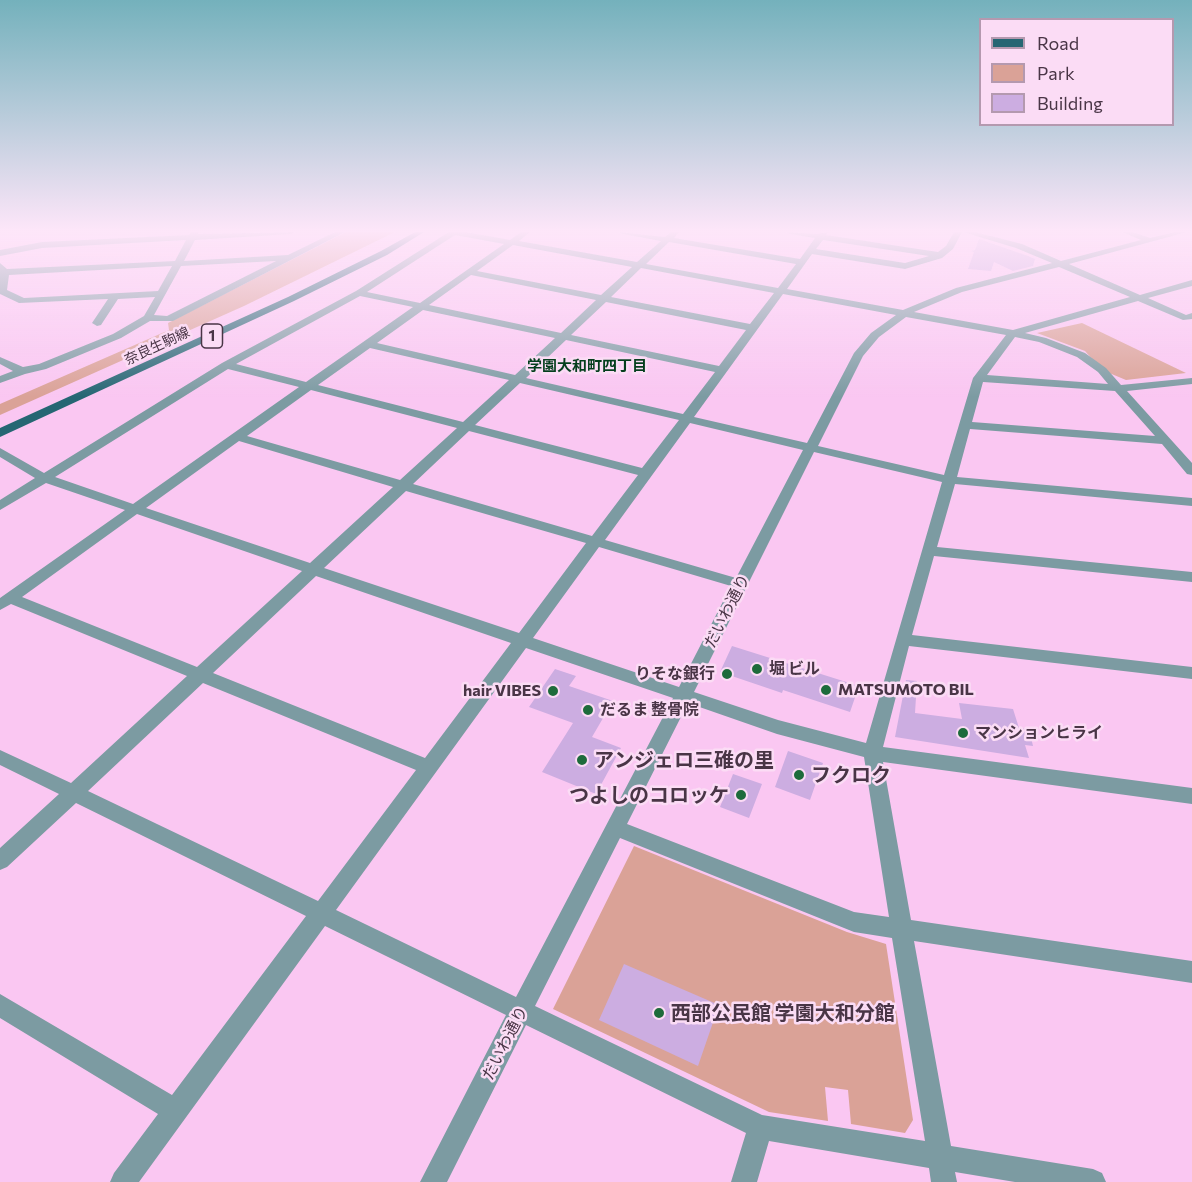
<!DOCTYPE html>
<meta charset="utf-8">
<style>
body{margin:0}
#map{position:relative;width:1192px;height:1182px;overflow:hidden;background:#fac7f2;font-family:Commissioner,sans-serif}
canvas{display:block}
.legend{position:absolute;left:979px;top:18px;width:195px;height:108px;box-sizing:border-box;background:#fbdcf5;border:2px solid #b499af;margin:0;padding:8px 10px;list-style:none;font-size:18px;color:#493546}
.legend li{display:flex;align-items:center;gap:12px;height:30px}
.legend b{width:30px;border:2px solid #b499af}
</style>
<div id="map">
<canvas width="1192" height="1182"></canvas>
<ul class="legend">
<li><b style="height:8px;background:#256673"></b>Road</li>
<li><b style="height:16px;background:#daa297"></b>Park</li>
<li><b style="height:16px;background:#ccade1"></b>Building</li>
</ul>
</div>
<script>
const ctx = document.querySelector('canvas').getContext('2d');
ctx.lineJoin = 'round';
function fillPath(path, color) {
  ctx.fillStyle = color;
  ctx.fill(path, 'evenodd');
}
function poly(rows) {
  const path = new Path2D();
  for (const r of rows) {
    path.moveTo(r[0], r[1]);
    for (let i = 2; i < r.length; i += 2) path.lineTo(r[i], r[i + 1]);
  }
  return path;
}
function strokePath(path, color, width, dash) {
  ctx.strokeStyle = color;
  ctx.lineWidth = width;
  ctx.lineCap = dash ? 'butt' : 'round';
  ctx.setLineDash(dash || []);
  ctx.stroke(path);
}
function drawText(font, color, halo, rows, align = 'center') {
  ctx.font = font + ' Commissioner,"Noto Sans JP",sans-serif';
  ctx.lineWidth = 5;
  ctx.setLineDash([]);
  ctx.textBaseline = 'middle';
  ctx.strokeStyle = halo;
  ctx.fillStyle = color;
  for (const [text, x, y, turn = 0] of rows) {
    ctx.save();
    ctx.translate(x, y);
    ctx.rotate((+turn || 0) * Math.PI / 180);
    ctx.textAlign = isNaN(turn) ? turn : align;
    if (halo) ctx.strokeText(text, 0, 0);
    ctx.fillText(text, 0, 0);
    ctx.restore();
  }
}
fillPath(poly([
 [346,232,395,232,244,306,0,415,0,404,169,330,168,323],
 [1082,323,1186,373,1126,380,1102,370,1085,351,1037,333],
 [634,846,847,932,886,944,913,1120,905,1133,851,1124,848,1090,825,1087,828,1121,769,1112,553,1009]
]), '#daa297');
fillPath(poly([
 [979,239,1028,256,1035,259,1033,266,1013,271,994,262,991,271,968,269,974,252,971,251,975,250],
 [732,646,859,686,850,712,783,690,782,693,720,672],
 [555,669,576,676,569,686,613,701,592,737,621,748,596,794,542,772,573,723,529,707],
 [906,680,917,681,915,713,962,719,959,703,1013,709,1019,728,1029,729,1033,746,1025,745,1029,758,895,737],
 [788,751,823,763,810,800,775,787],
 [733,774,762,784,749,818,720,807],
 [624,964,719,1005,698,1066,599,1020]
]), '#ccade1');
fillPath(poly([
 [191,232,199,232,198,234,295,232,291,234,195,240,184,261,288,255,335,232,345,232,173,321,150,321,121,338,46,369,25,374,0,383,0,376,13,371,0,364,0,357,23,367,39,364,113,334,144,316,155,297,118,299,101,325,97,326,92,323,108,299,19,303,0,294,0,263,7,269,175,261,186,240,42,248,0,256,0,250,42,242,189,235,191,232],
 [276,261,167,316,154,315,181,266,276,261],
 [172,266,158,291,24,298,7,290,9,275,172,266],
 [449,232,466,232,510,240,521,232,530,232,519,241,637,262,661,241,623,234,619,232,665,237,671,232,679,232,674,238,800,259,815,238,790,234,786,232,818,234,828,232,826,235,938,252,946,246,954,232,962,232,953,249,942,258,905,269,812,254,787,289,903,310,956,288,1052,263,1016,248,963,232,975,232,1022,244,1061,261,1141,240,1122,232,1133,232,1150,238,1175,232,1187,232,1069,264,1140,295,1192,280,1192,286,1148,298,1186,315,1192,313,1192,319,1183,320,1138,301,1025,333,1046,338,1085,353,1106,368,1121,385,1192,378,1192,384,1127,391,1192,463,1192,475,1187,474,1162,444,970,429,957,477,1192,498,1192,506,955,484,937,547,1192,572,1192,582,934,556,912,635,1192,667,1192,679,909,646,883,747,1192,788,1192,804,883,762,911,920,1192,961,1192,983,914,941,951,1146,1093,1169,1102,1173,1106,1182,1015,1182,955,1172,957,1182,931,1182,929,1168,769,1141,757,1182,731,1182,746,1133,526,1025,447,1182,420,1182,506,1015,325,926,139,1182,110,1182,114,1173,158,1114,0,1018,0,994,172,1095,306,916,76,803,7,867,0,870,0,848,59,794,0,765,0,750,71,783,187,676,11,604,0,610,0,598,125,510,46,483,0,510,0,500,35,478,0,457,0,448,44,473,222,363,356,291,449,232],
 [455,235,504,244,420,303,367,292,455,235],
 [823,240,929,256,905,263,816,249,823,240],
 [669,242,796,264,778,288,646,264,669,242],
 [513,245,632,267,601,295,477,271,513,245],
 [1059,267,1130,297,1013,330,914,312,962,292,1059,267],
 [641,268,774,293,750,324,611,297,641,268],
 [471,275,596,300,561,333,429,305,471,275],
 [783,294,896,315,871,333,854,353,807,443,694,417,783,294],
 [360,296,413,307,306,382,236,364,360,296],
 [606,302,746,330,719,366,571,335,606,302],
 [423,310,555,338,515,375,377,343,423,310],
 [906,317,1006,335,973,378,944,475,818,446,863,356,879,337,906,317],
 [1015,337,1039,342,1077,357,1098,372,1108,384,987,375,1015,337],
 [566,340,715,372,683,414,526,378,566,340],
 [370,348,509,380,463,422,318,385,370,348],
 [228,369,299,387,133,504,55,477,228,369],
 [983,382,1115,391,1155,436,972,422,983,382],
 [520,383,679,420,642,468,475,425,520,383],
 [311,390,457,428,400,480,247,436,311,390],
 [690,423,803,450,736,578,605,540,690,423],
 [469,431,638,475,592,536,413,484,469,431],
 [239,441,393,487,310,563,146,508,239,441],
 [814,452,942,482,866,743,778,720,694,692,814,452],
 [406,491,586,543,519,633,324,568,406,491],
 [137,514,302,571,197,667,22,597,137,514],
 [599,547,731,586,679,687,533,638,599,547],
 [316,576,511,643,425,758,213,673,316,576],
 [526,648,673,698,516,997,336,910,526,648],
 [203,683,416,770,318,901,88,791,203,683],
 [688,703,777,734,864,757,889,917,854,912,627,824,688,703],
 [620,838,854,932,892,938,925,1141,762,1115,535,1006,620,838]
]), '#7c9ba2');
fillPath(poly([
 [415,232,424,232,387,255,294,301,0,437,0,428,288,297,381,251,415,232]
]), '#256673');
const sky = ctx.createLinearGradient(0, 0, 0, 397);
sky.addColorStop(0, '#74b1bc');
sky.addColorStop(0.58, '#fde6f9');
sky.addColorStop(1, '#fde6f900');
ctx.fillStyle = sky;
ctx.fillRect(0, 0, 1192, 397);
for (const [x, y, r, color] of [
 [757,669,6,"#1d6b3b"],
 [727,674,6,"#1d6b3b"],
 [826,690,6,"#1d6b3b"],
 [553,691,6,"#1d6b3b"],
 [588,710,6,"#1d6b3b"],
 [963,733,6,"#1d6b3b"],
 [582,760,6,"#1d6b3b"],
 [799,775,6,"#1d6b3b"],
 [741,795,6,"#1d6b3b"],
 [659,1013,6,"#1d6b3b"]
]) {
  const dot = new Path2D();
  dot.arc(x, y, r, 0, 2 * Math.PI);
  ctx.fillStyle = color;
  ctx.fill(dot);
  strokePath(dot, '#fbdcf5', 2);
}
drawText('14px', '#493546', '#fbdcf5', [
 ["奈良生駒線",157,346,-25]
]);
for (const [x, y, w] of [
 [212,336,21]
]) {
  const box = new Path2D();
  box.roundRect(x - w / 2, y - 12, w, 24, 4.5);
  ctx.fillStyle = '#fbdcf5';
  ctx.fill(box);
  strokePath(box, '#493546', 1.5);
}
drawText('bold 15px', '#493546', null, [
 ["1",212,336]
]);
drawText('bold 15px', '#053e1d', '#fbdcf5', [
 ["学園大和町四丁目",587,366]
]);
drawText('16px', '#493546', '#fbdcf5', [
 ["だいわ通り",727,611,-63],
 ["だいわ通り",505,1043,-63]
]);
drawText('bold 16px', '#493546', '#fbdcf5', [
 ["堀 ビル",769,669],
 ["りそな銀行",715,674,"right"],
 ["MATSUMOTO BIL",838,690],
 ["hair VIBES",541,691,"right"],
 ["だるま 整骨院",600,710],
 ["マンションヒライ",975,733]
], 'left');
drawText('bold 20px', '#493546', '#fbdcf5', [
 ["アンジェロ三碓の里",594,760],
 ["フクロク",811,775],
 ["つよしのコロッケ",729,795,"right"],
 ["西部公民館 学園大和分館",671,1013]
], 'left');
</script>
